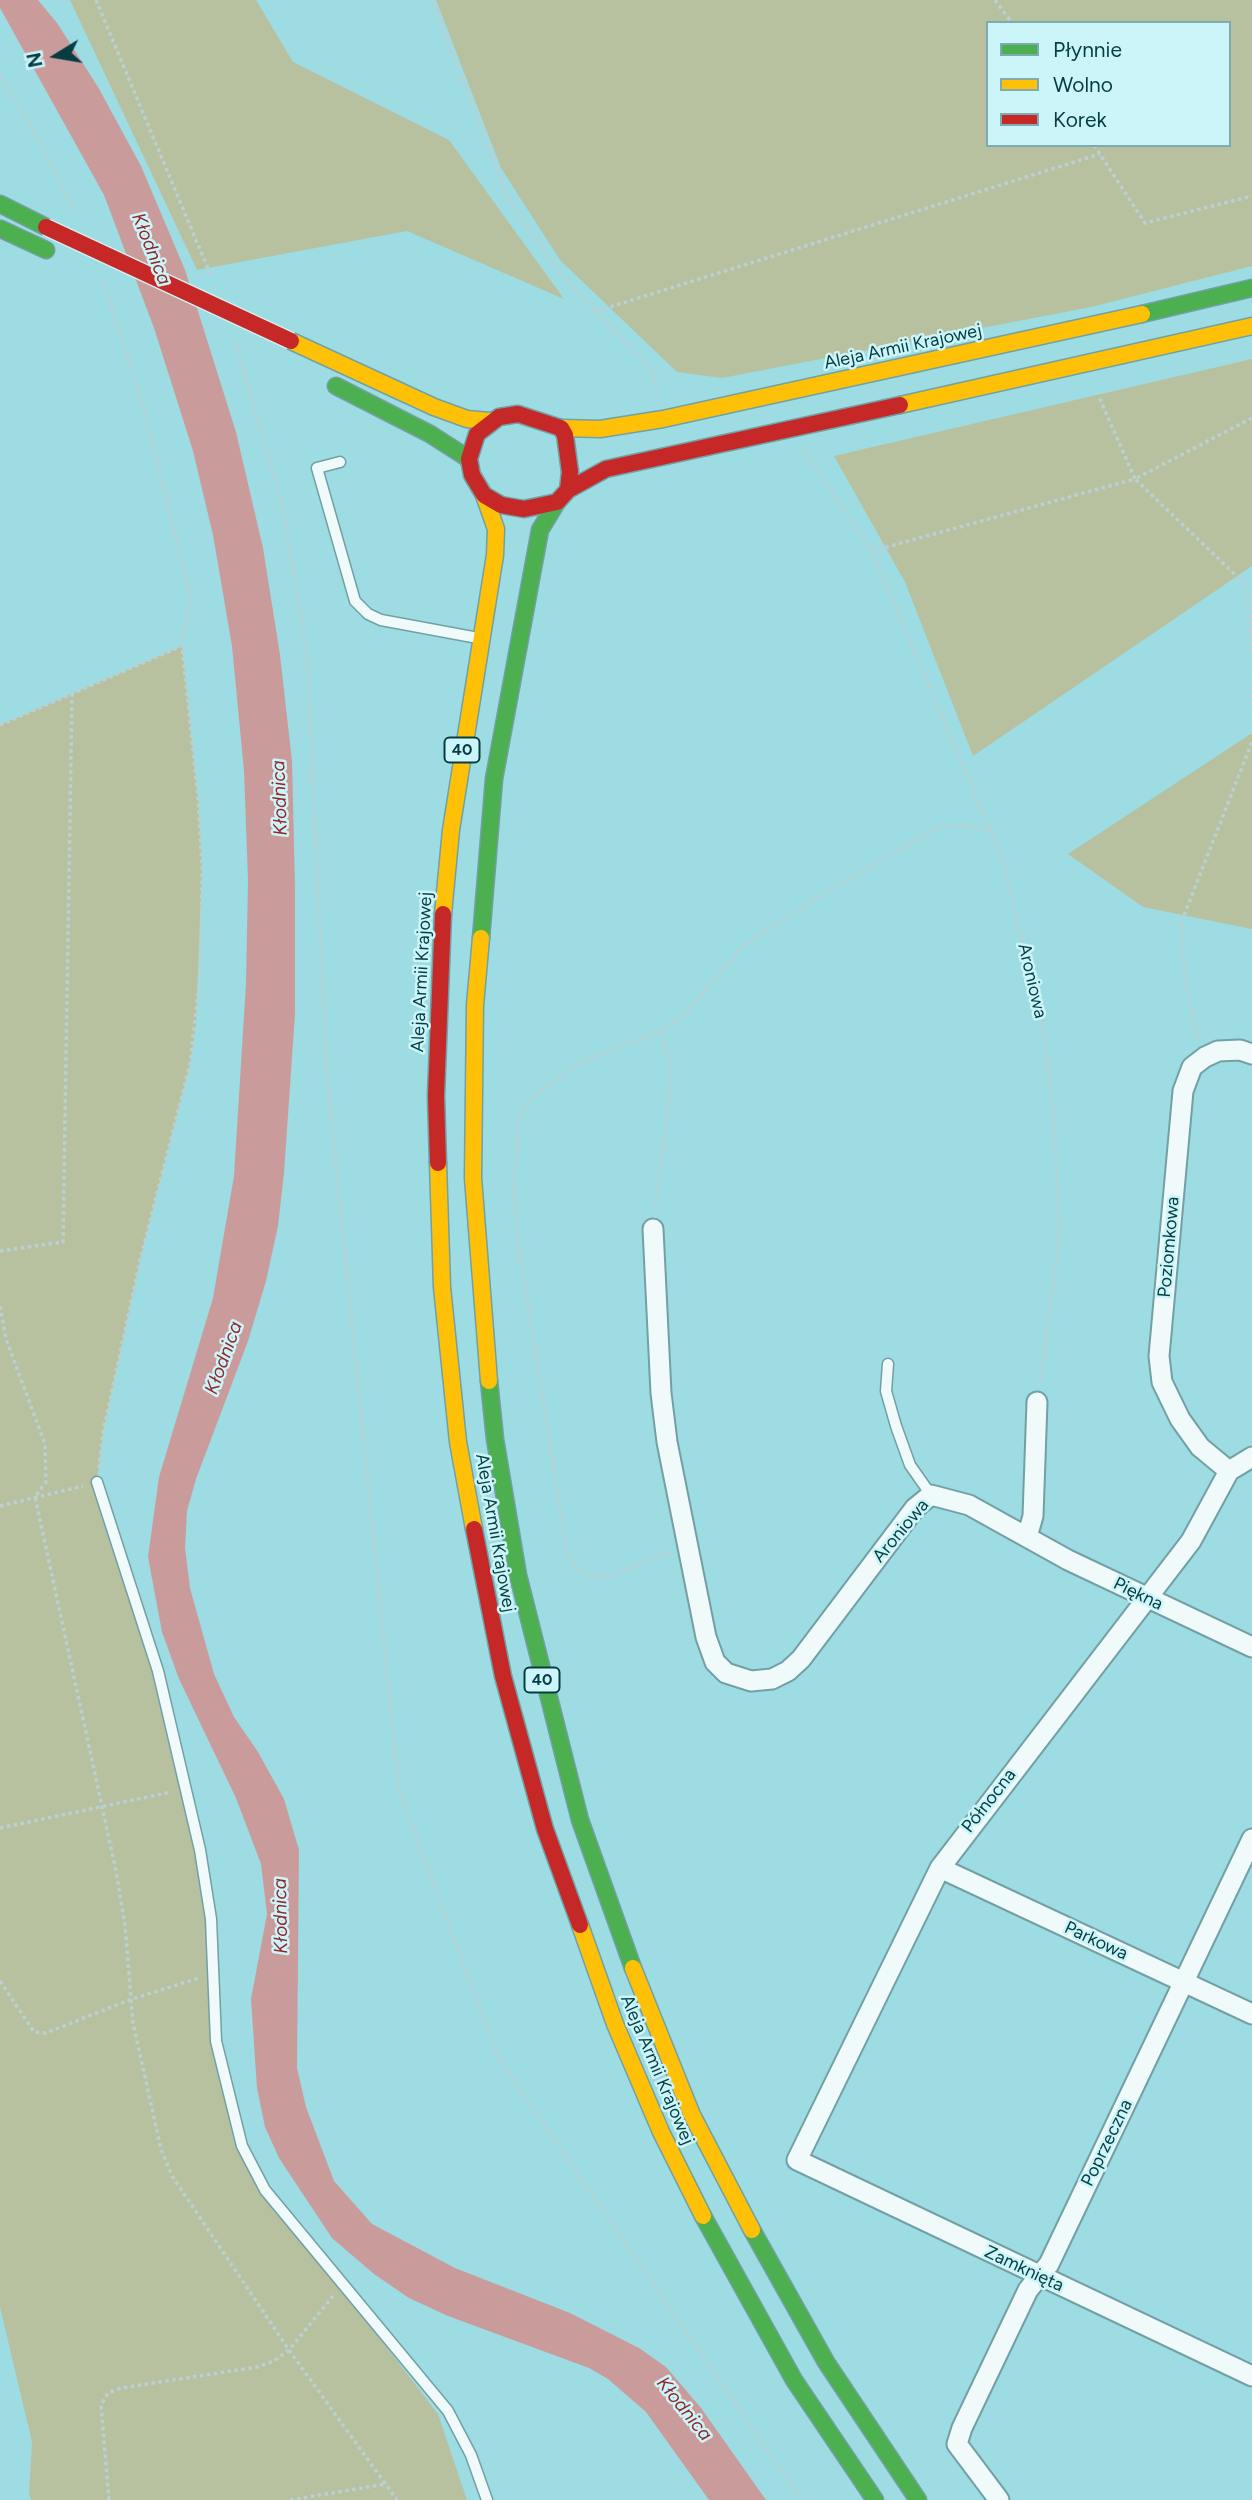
<!DOCTYPE html>
<meta charset="utf-8">
<style>
body{margin:0}
#map{position:relative;width:1252px;height:2500px;overflow:hidden;background:#9cdce2;font-family:Figtree,sans-serif}
canvas{display:block}
.legend{position:absolute;left:986px;top:21px;width:245px;height:126px;box-sizing:border-box;background:#ccf5f9;border:2px solid #7cabb0;margin:0;padding:9px 12px;list-style:none;font-size:21px;color:#053d42}
.legend li{display:flex;align-items:center;gap:14px;height:35px}
.legend b{width:35px;border:2px solid #7cabb0}
.north{position:absolute;left:21px;top:21px;width:70px;height:70px;-webkit-text-stroke:5px #ccf5f9;paint-order:stroke;rotate:259deg;font-size:19px;font-weight:700;line-height:28px;text-align:center;color:#053d42}
.north::after{content:'';display:block;margin:auto;width:24px;height:32px;background:#053d42;clip-path:polygon(50% 0,100% 100%,50% 72%,0 100%)}
</style>
<div id="map">
<canvas width="1252" height="2500"></canvas>
<ul class="legend">
<li><b style="height:9px;background:#4caf50"></b>Płynnie</li>
<li><b style="height:9px;background:#ffc107"></b>Wolno</li>
<li><b style="height:9px;background:#c62828"></b>Korek</li>
</ul>
<div class="north">N</div>
</div>
<script>
const ctx = document.querySelector('canvas').getContext('2d');
ctx.lineJoin = 'round';
function fillPath(path, color) {
  ctx.fillStyle = color;
  ctx.fill(path, 'evenodd');
}
function poly(rows) {
  const path = new Path2D();
  for (const r of rows) {
    path.moveTo(r[0], r[1]);
    for (let i = 2; i < r.length; i += 2) path.lineTo(r[i], r[i + 1]);
  }
  return path;
}
function strokePath(path, color, width, dash) {
  ctx.strokeStyle = color;
  ctx.lineWidth = width;
  ctx.lineCap = dash ? 'butt' : 'round';
  ctx.setLineDash(dash || []);
  ctx.stroke(path);
}
function drawText(font, color, halo, rows, align = 'center') {
  ctx.font = font + ' Figtree,sans-serif';
  ctx.lineWidth = 5;
  ctx.setLineDash([]);
  ctx.textBaseline = 'middle';
  ctx.strokeStyle = halo;
  ctx.fillStyle = color;
  for (const [text, x, y, turn = 0] of rows) {
    ctx.save();
    ctx.translate(x, y);
    ctx.rotate((+turn || 0) * Math.PI / 180);
    ctx.textAlign = isNaN(turn) ? turn : align;
    if (halo) ctx.strokeText(text, 0, 0);
    ctx.fillText(text, 0, 0);
    ctx.restore();
  }
}
fillPath(poly([
 [70,0,256,0,293,62,449,140,564,299,407,231,197,270],
 [436,0,1252,0,1252,266,1091,307,722,378,677,372,560,260,501,168],
 [988,23,1229,23,1229,145,988,145],
 [1252,359,1252,566,973,756,905,582,834,456],
 [182,646,198,798,202,867,196,1025,190,1064,141,1256,103,1432,97,1482,158,1671,211,1919,213,2008,231,2108,265,2190,438,2414,467,2500,31,2500,29,2495,32,2442,0,2307,0,725],
 [1252,733,1252,929,1143,907,1068,854]
]), '#b7c19f');
fillPath(poly([
 [0,0,38,0,57,23,98,87,141,166,185,270,236,432,263,548,280,655,292,761,295,888,295,1014,284,1173,278,1226,266,1281,248,1341,196,1479,187,1511,185,1548,190,1588,214,1674,234,1717,258,1752,284,1799,299,1850,297,2068,306,2107,334,2181,372,2224,455,2268,570,2313,639,2348,666,2367,701,2408,766,2500,709,2500,646,2412,608,2379,589,2368,448,2316,409,2298,374,2274,332,2238,279,2158,265,2127,257,2088,251,1999,267,1914,261,1864,236,1798,179,1679,162,1632,148,1557,159,1477,213,1298,234,1176,246,984,248,880,244,771,232,646,213,535,193,451,154,328,104,195,0,8]
]), '#c99c9b');
const lane = poly([
 [340,462,317,468,355,601,368,614,381,620,478,638],
 [888,1364,886,1391,896,1426,910,1465,931,1495],
 [97,1482,158,1671,200,1850,211,1919,216,2041,242,2146,265,2190,448,2411,471,2455,487,2500]
]);
const street = poly([
 [653,1229,661,1393,667,1442,706,1637,715,1662,726,1673,751,1681,772,1679,788,1671,801,1659,915,1508,931,1495,969,1505,1068,1560,1252,1647],
 [1229,1471,1191,1541,940,1868,797,2160,1252,2376],
 [1229,1471,1200,1447,1180,1419,1162,1382,1159,1356,1183,1091,1192,1067,1205,1057,1218,1051,1240,1050,1252,1054],
 [1229,1471,1252,1457],
 [1027,1537,1033,1516,1037,1402],
 [940,1868,1252,2014],
 [999,2500,957,2444,962,2428,1028,2290,1049,2264,1252,1839]
]);
const fast = poly([
 [0,204,46,227],
 [1,229,46,250],
 [1142,314,1252,288],
 [336,386,430,434,469,459],
 [481,938,494,779,540,530,557,502],
 [489,1381,495,1439,518,1575,580,1820,633,1968],
 [703,2216,794,2380,875,2500],
 [752,2230,826,2362,918,2500]
]);
const slow = poly([
 [291,341,434,407,467,419,490,421],
 [900,405,1252,326],
 [561,428,600,429,663,419,1142,314],
 [443,914,451,830,495,555,496,529,484,495],
 [481,938,475,1005,473,1178,489,1381],
 [438,1163,442,1287,458,1442,474,1529],
 [580,1925,615,2024,661,2132,703,2216],
 [633,1968,692,2115,752,2230]
]);
const jam = poly([
 [518,414,561,428,565,435,570,472,568,490,557,502,524,509,501,505,484,495,472,475,469,459,477,434,499,417,518,414],
 [568,490,606,469,900,405],
 [438,1163,436,1096,443,914],
 [474,1529,503,1676,545,1829,580,1925]
]);
strokePath(lane, '#72a0a4', 13);
strokePath(street, '#72a0a4', 23);
strokePath(fast, '#72a0a4', 19);
strokePath(slow, '#72a0a4', 19);
strokePath(jam, '#72a0a4', 19);
strokePath(poly([
 [96,0,211,276],
 [432,0,508,198,561,275,653,371,658,395],
 [995,0,1012,23],
 [0,76,31,125,76,212],
 [1094,145,1145,223,1252,196],
 [597,311,1100,154],
 [235,342,281,498,307,652,327,1073,399,1790,499,2059,802,2500],
 [1252,418,1135,479,1247,586,1252,656],
 [804,451,872,551,1003,860,1045,1038,1054,1117,1060,1236,1040,1383],
 [872,551,1135,479,1099,397],
 [1252,687,1252,705],
 [0,725,182,646],
 [1198,1039,1185,975,1181,923,1252,742],
 [655,1209,669,1101,669,1060,660,1031],
 [0,1251,63,1242,72,694],
 [0,1306,6,1339,45,1444,46,1482,35,1497,116,1871,125,1925,133,2023,161,2149,172,2176,289,2350,397,2500],
 [99,1468,103,1432,141,1256,190,1064,201,965,202,867,198,798,182,646,191,597,143,404,103,281],
 [0,1506,83,1486],
 [672,1552,651,1558,615,1575,594,1578,579,1570,567,1552,519,1246,514,1194,518,1121,525,1106,537,1094,581,1062,660,1031,684,1015,743,946,825,893,939,827,962,825,992,831],
 [0,1828,171,1792],
 [0,1981,34,2032,46,2033,132,1999,199,1978],
 [109,2500,101,2405,108,2393,121,2388,257,2367,274,2361,289,2350,333,2296],
 [290,2500,386,2484]
]), '#bbd0d2', 3.5, [3.5, 3.5]);
strokePath(lane, '#f0fafb', 10);
strokePath(street, '#f0fafb', 19);
strokePath(fast, '#4caf50', 16);
strokePath(slow, '#ffc107', 16);
strokePath(jam, '#c62828', 16);
const jamBridge = poly([
 [46,227,291,341]
]);
strokePath(jamBridge, '#d2eff2', 19, []);
strokePath(jamBridge, '#c62828', 16);
for (const [x, y, w] of [
 [462,750,35],
 [542,1680,35]
]) {
  const box = new Path2D();
  box.roundRect(x - w / 2, y - 12.5, w, 25, 5);
  ctx.fillStyle = '#ccf5f9';
  ctx.fill(box);
  strokePath(box, '#053d42', 2);
}
drawText('bold 16px', '#053d42', null, [
 ["40",462,750],
 ["40",542,1680]
]);
drawText('18px', '#053d42', '#ccf5f9', [
 ["Aleja Armii Krajowej",903,347,-12],
 ["Aleja Armii Krajowej",422,972,-87],
 ["Aroniowa",1032,981,77],
 ["Poziomkowa",1169,1247,-85],
 ["Aroniowa",901,1531,-50],
 ["Aleja Armii Krajowej",495,1533,80],
 ["Piękna",1138,1594,26],
 ["Północna",989,1801,-52],
 ["Parkowa",1096,1941,25],
 ["Aleja Armii Krajowej",657,2070,67],
 ["Poprzeczna",1107,2143,-64],
 ["Zamknięta",1024,2269,25]
]);
drawText('italic 19px', '#93272b', '#ccf5f9', [
 ["Kłodnica",151,249,68],
 ["Kłodnica",280,798,-92],
 ["Kłodnica",224,1358,-70],
 ["Kłodnica",281,1916,-91],
 ["Kłodnica",684,2409,51]
]);
</script>
